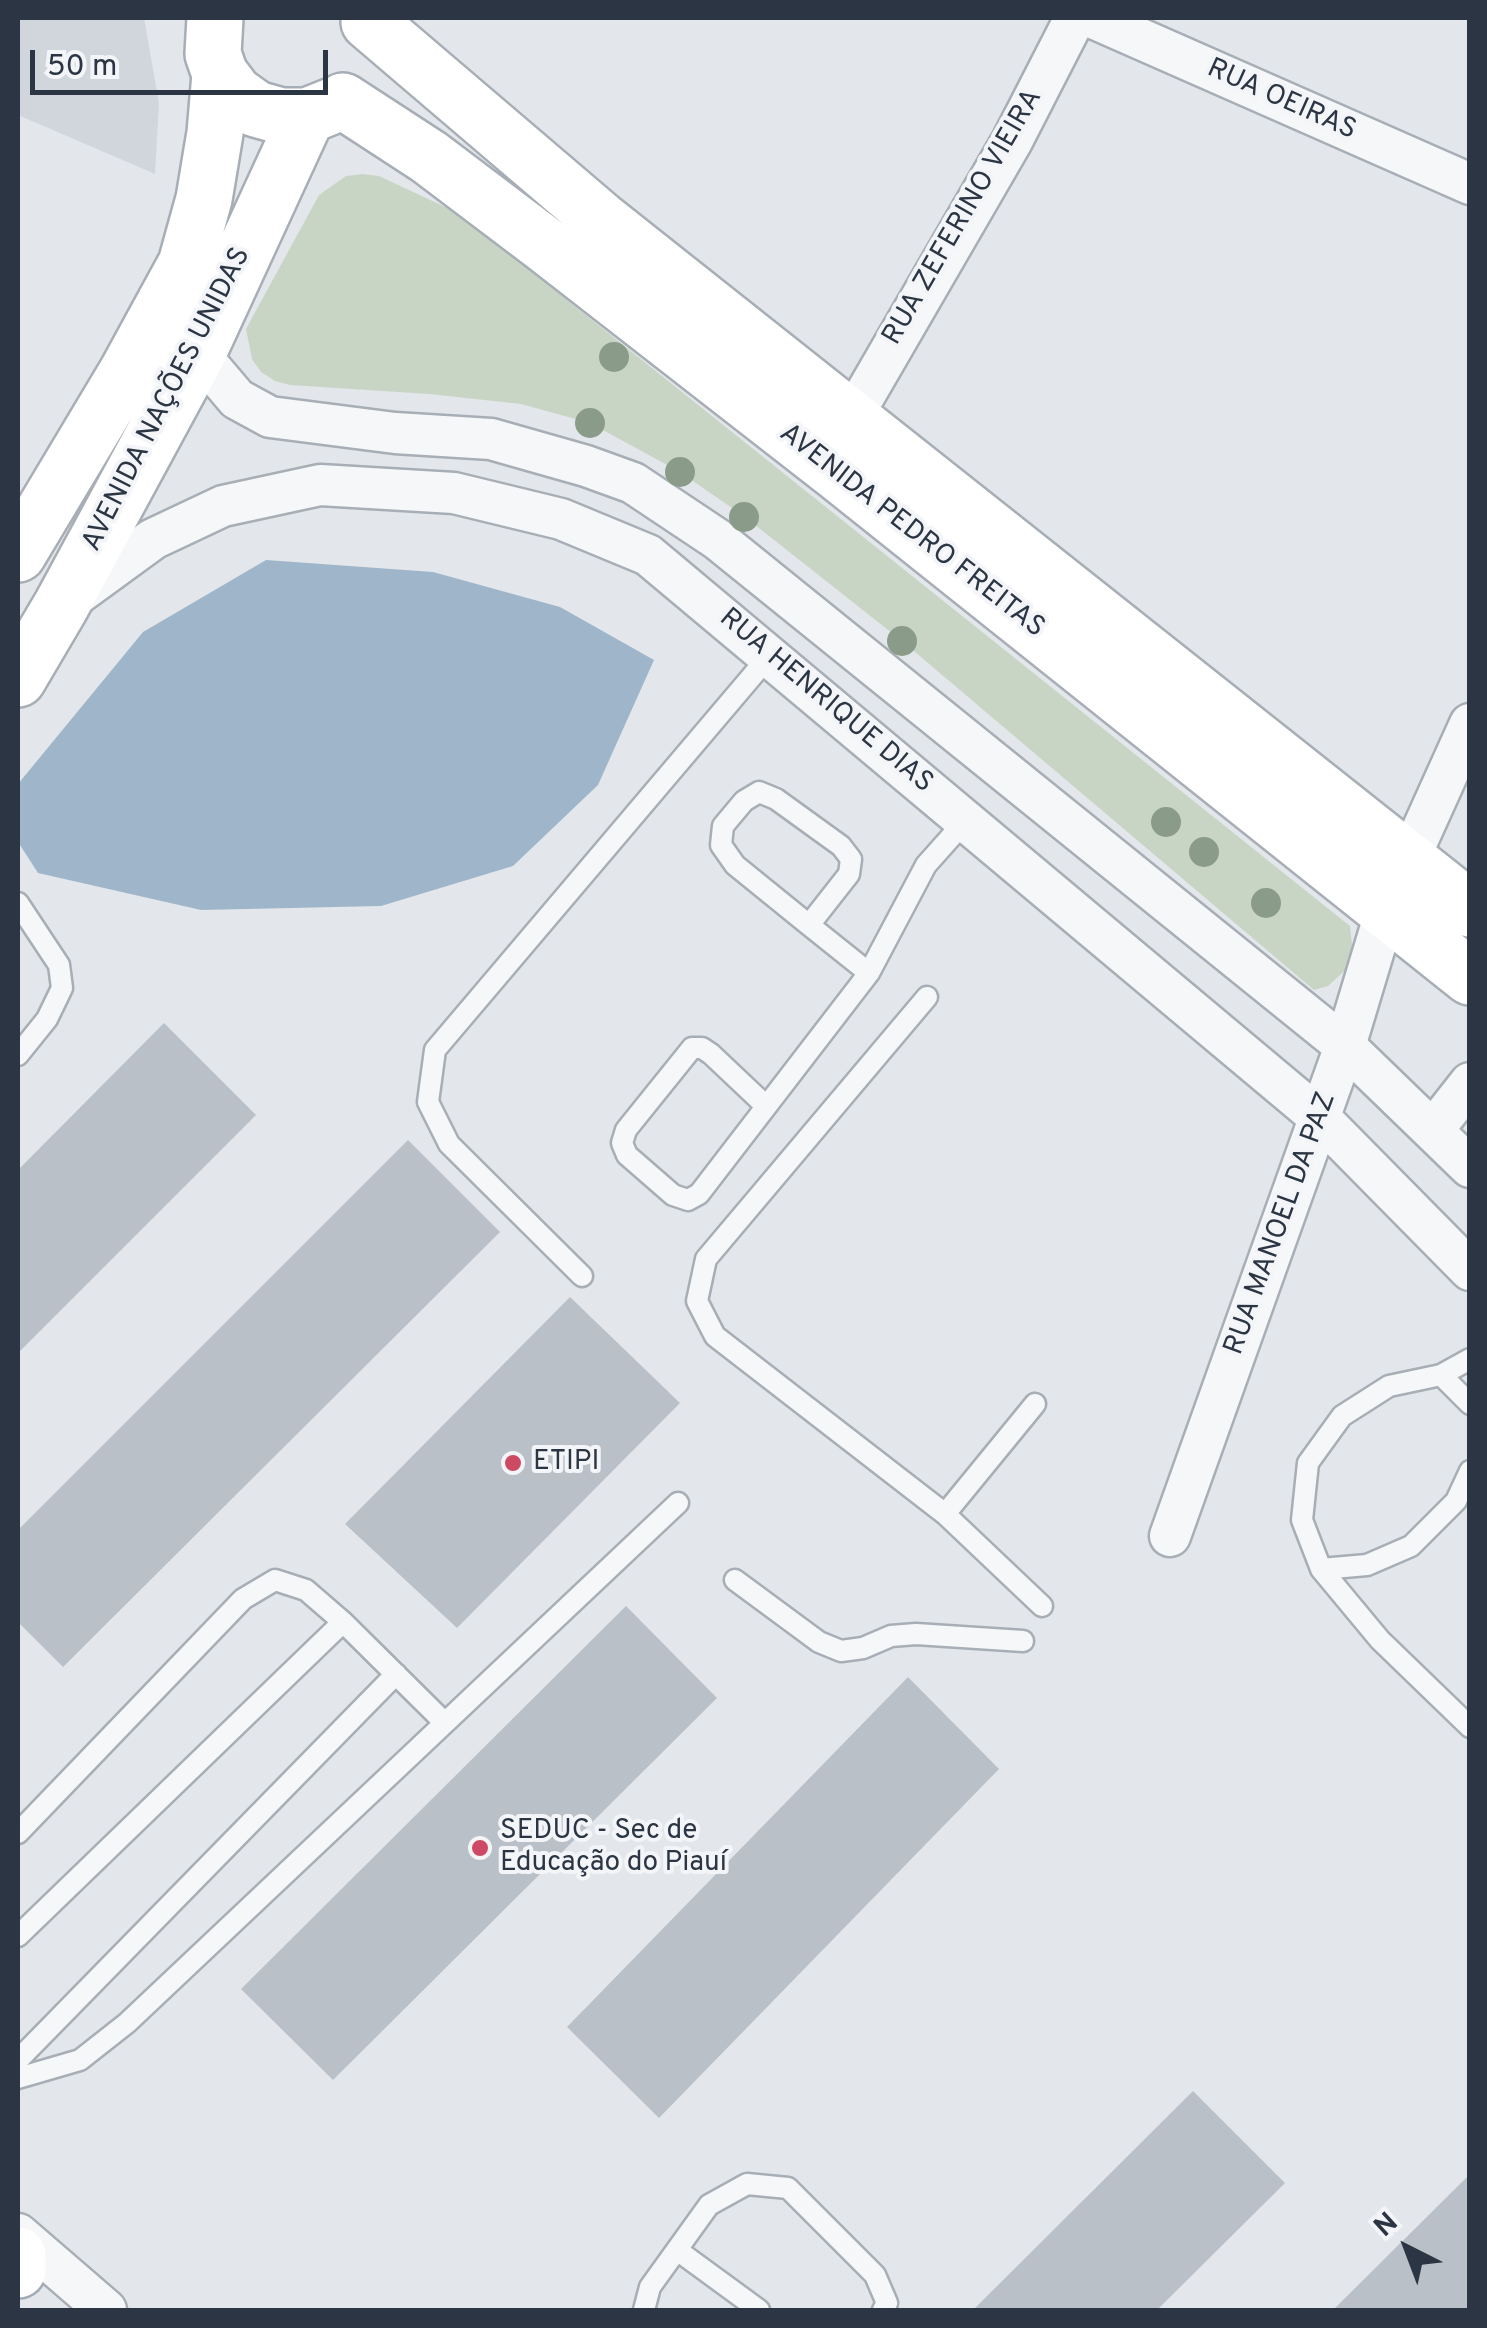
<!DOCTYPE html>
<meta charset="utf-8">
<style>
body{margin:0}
#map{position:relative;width:1487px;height:2328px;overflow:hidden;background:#e3e7eb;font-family:Overpass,sans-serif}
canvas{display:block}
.frame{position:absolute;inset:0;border:20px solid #2b3543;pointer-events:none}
.north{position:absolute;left:1357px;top:2198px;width:100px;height:100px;-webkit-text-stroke:8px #f3f5f8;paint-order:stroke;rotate:318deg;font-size:28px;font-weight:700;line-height:40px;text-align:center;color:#2b3543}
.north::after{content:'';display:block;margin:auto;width:35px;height:45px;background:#2b3543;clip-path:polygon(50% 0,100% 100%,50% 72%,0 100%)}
.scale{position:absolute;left:30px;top:50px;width:298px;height:45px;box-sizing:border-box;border:5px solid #2b3543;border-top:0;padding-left:12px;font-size:30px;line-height:35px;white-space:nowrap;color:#2b3543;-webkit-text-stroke:8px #f3f5f8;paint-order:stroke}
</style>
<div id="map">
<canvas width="1487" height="2328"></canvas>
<div class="frame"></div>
<div class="north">N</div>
<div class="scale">50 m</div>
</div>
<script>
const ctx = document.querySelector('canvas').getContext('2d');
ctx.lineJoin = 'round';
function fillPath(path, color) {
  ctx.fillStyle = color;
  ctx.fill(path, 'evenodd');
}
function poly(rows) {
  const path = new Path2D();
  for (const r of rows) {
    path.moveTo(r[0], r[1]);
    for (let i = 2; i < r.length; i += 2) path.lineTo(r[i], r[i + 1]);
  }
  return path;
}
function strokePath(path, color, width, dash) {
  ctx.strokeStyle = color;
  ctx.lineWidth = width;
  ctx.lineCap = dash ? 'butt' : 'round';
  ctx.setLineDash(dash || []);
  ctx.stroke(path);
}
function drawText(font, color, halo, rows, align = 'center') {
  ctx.font = font + ' Overpass,sans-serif';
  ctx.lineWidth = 8;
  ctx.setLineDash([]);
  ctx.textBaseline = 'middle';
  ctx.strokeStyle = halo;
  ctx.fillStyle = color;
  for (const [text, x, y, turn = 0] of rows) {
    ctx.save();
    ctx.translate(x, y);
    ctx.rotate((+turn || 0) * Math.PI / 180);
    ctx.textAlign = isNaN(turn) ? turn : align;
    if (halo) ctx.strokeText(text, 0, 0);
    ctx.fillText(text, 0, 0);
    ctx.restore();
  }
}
fillPath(poly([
 [18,18,144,18,159,103,155,174,18,115]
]), '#d1d6dd');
fillPath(poly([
 [363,174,379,176,458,213,1350,926,1353,954,1349,967,1328,986,1314,990,902,641,745,517,680,472,590,423,521,404,429,394,290,385,275,381,261,372,252,359,246,329,319,195,346,176]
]), '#c9d5c4');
fillPath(poly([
 [266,560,433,572,560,607,654,660,598,785,513,866,381,906,201,910,38,873,18,842,18,784,143,632]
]), '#9fb6ca');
fillPath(poly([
 [164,1023,256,1115,18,1353,18,1170],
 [408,1140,500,1232,63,1667,18,1622,18,1530],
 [570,1297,680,1403,457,1628,345,1524],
 [626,1606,717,1698,333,2080,241,1989],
 [908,1677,999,1769,659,2118,567,2027],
 [1193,2091,1285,2183,1157,2310,973,2310],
 [1467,2177,1470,2179,1470,2310,1333,2310]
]), '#bac0c8');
const lane = poly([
 [18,903,59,965,62,988,47,1019,18,1055],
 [809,925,849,874,851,859,841,846,776,799,759,792,744,801,723,826,721,845,735,865,809,925,869,973],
 [927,997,706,1259,697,1301,715,1336,945,1514],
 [766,1106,711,1054,702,1048,692,1048,626,1130,622,1143,627,1155,673,1195,688,1200,699,1194,869,973,926,865,967,819],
 [582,1276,449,1144,428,1102,435,1050,770,655],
 [1470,1359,1441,1375,1389,1386,1342,1416,1308,1463,1302,1520,1321,1569,1380,1640,1470,1727],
 [1441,1375,1470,1404],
 [1035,1404,945,1514,1042,1606],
 [1321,1569,1367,1565,1411,1546,1456,1501,1470,1471],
 [735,1580,819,1642,841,1651,863,1648,891,1636,916,1634,1023,1641],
 [18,1833,243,1599,275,1580,306,1590,343,1622,445,1723],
 [18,1936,343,1622],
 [18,2060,396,1674],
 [18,2078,80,2060,127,2023,678,1503],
 [677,2250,759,2310],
 [644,2310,650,2287,709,2205,747,2184,788,2188,875,2275,887,2303,883,2310]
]);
const street = poly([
 [1093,18,1470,184],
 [198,353,237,399,270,417,395,433,491,439,586,466,633,483,717,539,1345,1046,1470,1167],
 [852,417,1012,141,1075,18],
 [68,601,153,539,223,506,320,485,454,493,561,519,648,555,1319,1117,1470,1270],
 [1433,1130,1470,1083],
 [1170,1536,1345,1046,1386,910,1470,724],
 [18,2234,106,2310]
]);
const secondary = poly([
 [215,18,213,54,220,74,235,94,256,109,281,116,307,116,337,104],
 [369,22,601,220,1470,909],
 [343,101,429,157,544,244,838,473,1470,977],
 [18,554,127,372,186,264,204,199,215,133,220,74],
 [18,679,61,606,198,353,307,116]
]);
const primary = poly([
 [18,2255,18,2270]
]);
strokePath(lane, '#a8aeb5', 25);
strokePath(street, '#a8aeb5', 45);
strokePath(secondary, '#a8aeb5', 60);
strokePath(primary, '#a2abb7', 60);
strokePath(lane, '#f6f7f9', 20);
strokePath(street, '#f6f7f9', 40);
strokePath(secondary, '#fff', 55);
strokePath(primary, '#fff', 55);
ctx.fillStyle = '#8a9c89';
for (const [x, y] of [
 [614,357],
 [590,423],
 [680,472],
 [744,517],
 [902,641],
 [1166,822],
 [1204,852],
 [1266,903]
]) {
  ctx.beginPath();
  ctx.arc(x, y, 15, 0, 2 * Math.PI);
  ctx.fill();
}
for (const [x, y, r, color] of [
 [513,1463,10,"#ce4a64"],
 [480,1848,10,"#ce4a64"]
]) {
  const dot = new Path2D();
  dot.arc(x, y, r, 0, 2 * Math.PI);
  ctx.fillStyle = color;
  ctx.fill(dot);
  strokePath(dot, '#f3f5f8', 4);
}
drawText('28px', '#2b3543', '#f3f5f8', [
 ["RUA OEIRAS",1281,101,24],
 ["RUA ZEFERINO VIEIRA",964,218,-60],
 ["AVENIDA NAÇÕES UNIDAS",168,400,-63],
 ["AVENIDA PEDRO FREITAS",911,532,38],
 ["RUA HENRIQUE DIAS",825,702,40],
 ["RUA MANOEL DA PAZ",1282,1224,-70]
]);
drawText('28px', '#2b3543', '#f3f5f8', [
 ["ETIPI",533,1463],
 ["SEDUC - Sec de",500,1832],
 ["Educação do Piauí",500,1864]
], 'left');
</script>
